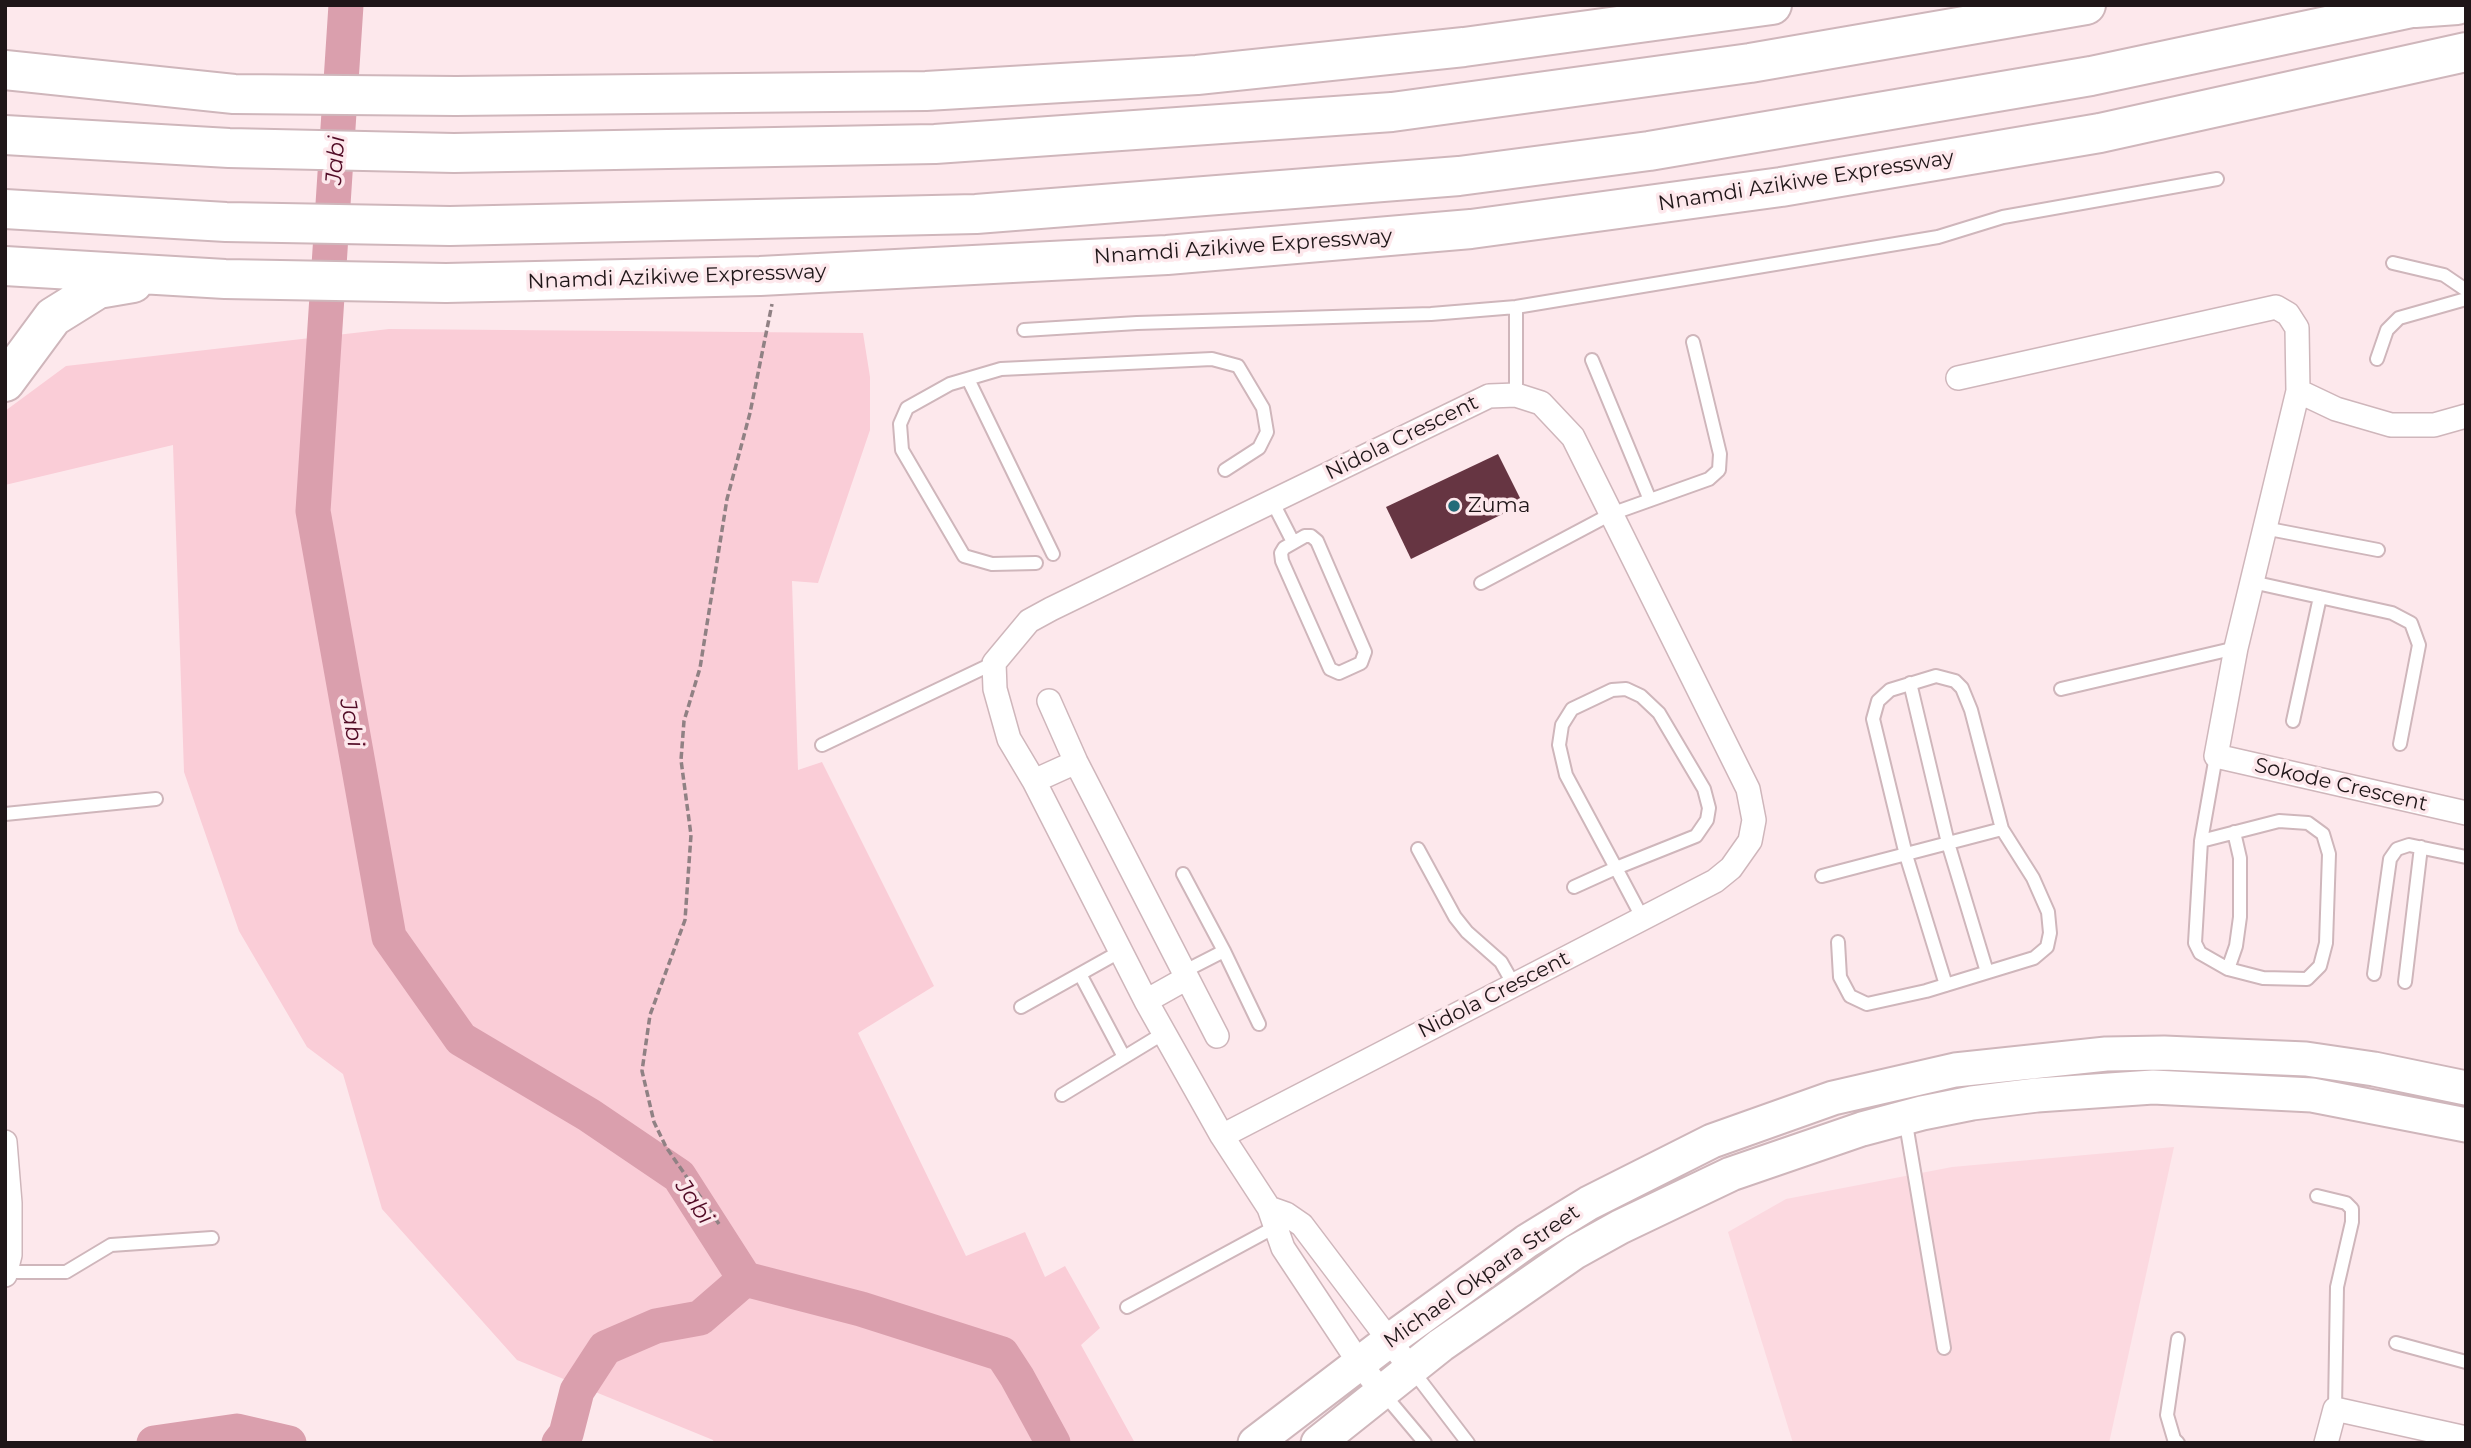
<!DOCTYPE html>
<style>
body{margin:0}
#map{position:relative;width:2471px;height:1448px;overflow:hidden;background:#fde8ec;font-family:Montserrat,sans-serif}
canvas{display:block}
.frame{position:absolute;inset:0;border:7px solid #1f1618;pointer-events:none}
</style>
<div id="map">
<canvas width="2471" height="1448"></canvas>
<div class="frame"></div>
</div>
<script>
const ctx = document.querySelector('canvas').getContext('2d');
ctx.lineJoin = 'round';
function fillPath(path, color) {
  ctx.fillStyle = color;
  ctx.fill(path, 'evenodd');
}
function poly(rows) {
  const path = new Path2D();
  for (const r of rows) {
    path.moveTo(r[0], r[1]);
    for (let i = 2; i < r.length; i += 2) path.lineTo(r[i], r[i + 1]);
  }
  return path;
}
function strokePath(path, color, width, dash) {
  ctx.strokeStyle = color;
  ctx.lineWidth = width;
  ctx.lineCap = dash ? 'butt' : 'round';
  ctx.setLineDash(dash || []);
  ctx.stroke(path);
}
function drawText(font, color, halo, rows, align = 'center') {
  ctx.font = font + ' Montserrat,sans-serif';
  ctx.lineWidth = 7;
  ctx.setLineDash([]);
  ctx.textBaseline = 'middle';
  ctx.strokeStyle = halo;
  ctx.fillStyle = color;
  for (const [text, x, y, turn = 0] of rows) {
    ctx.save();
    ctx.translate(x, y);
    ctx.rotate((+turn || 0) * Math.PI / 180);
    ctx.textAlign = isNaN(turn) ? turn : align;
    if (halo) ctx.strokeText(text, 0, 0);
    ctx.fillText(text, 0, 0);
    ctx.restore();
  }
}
fillPath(poly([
 [2174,1147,2109,1443,1793,1443,1728,1232,1786,1199,1952,1167]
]), '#fcd9e0');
fillPath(poly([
 [389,329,863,333,870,377,870,430,818,583,792,581,798,770,822,762,934,986,858,1033,966,1256,1025,1232,1045,1277,1065,1266,1100,1328,1081,1345,1135,1443,714,1443,713,1440,517,1360,382,1209,343,1074,307,1047,239,931,184,772,173,445,5,485,5,411,66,366]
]), '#facdd7');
strokePath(poly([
 [346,5,313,511,389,937,461,1039,589,1115,679,1176,745,1279],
 [745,1279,861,1309,1002,1354,1017,1377,1053,1443],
 [154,1443,237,1431,289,1443],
 [559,1443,566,1434,577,1391,605,1348,656,1326,700,1318,745,1279]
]), '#da9fad', 35);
fillPath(poly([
 [1498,454,1523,504,1411,559,1386,507]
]), '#663542');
const lane = poly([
 [2393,263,2444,275,2466,290],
 [1024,330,1137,323,1431,314,1516,307,1938,237,2003,217,2217,179],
 [2377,359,2387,330,2399,318,2466,299],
 [1592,360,1650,500],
 [968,379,1053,554],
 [1516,395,1516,307],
 [1272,501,1293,542],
 [2264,528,2378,550],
 [1305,536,1311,536,1317,541,1365,652,1361,663,1339,673,1330,669,1282,561,1281,553,1284,548,1305,536],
 [1036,563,992,564,964,556,902,450,900,424,907,408,950,384,1001,369,1212,359,1238,366,1263,408,1267,432,1259,448,1225,470],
 [2252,582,2392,613,2411,623,2419,645,2400,744],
 [1481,583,1611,514,1709,479,1719,470,1720,454,1693,342],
 [1910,683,1948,843,1987,972],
 [2061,689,2236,648],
 [2293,721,2320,597],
 [822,745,994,663],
 [5,814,156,799],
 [2201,841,2279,821,2308,823,2323,834,2329,854,2326,943,2320,966,2307,979,2263,978,2228,969,2200,953,2195,943,2201,841,2216,756],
 [1418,849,1455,917,1467,932,1501,962,1514,985],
 [1183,874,1224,951,1259,1024],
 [1822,876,2002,829],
 [1574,887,1616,868,1696,836,1707,820,1709,808,1704,789,1659,713,1641,696,1626,689,1612,690,1572,709,1562,725,1559,745,1566,775,1616,868,1643,919],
 [1838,942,1840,977,1850,996,1867,1004,1926,991,2034,958,2047,947,2050,933,2048,912,2033,878,2002,829,1971,710,1962,688,1955,681,1936,676,1890,690,1878,701,1873,719,1906,855,1946,985],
 [2228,969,2236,946,2240,917,2240,858,2234,832],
 [1183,972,1224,951],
 [1080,974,1124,1057],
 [2374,974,2390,859,2397,849,2409,845,2466,857],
 [2405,982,2421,847],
 [1021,1007,1121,951],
 [1062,1095,1164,1033],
 [1905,1118,1944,1348],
 [2317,1196,2346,1203,2352,1209,2352,1222,2337,1287,2335,1409],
 [7,1272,66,1272,111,1245,212,1238],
 [1127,1307,1275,1227],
 [2396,1343,2466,1362],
 [1413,1371,1468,1443],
 [1383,1393,1425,1443],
 [2178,1443,2174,1439,2167,1415,2178,1339]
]);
const street = poly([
 [1958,378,2276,307,2288,314,2297,328,2298,391,2236,648,2216,756,2466,813],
 [2298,391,2336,409,2391,425,2434,425,2466,416],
 [1049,701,1076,762,1217,1036],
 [1034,781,1076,762],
 [1146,1001,1187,978],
 [1222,1136,1715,881,1731,868,1750,841,1754,820,1748,789,1573,437,1541,403,1516,395,1489,396,1051,609,1029,621,994,663,995,689,1009,739,1034,781,1146,1001,1222,1136,1269,1208,1283,1248,1360,1364,1383,1393],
 [5,1142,10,1203,10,1255,5,1275],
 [1269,1208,1286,1214,1302,1225,1411,1369],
 [2326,1443,2335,1409,2466,1438]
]);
const secondary = poly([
 [1255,1443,1390,1340,1527,1241,1589,1203,1712,1141,1833,1098,1955,1070,2106,1054,2164,1053,2306,1059,2374,1069,2466,1088],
 [1318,1443,1441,1345,1575,1252,1620,1227,1731,1174,1862,1129,1922,1113,1972,1103,2037,1095,2153,1087,2312,1095,2466,1125]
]);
const highway = poly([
 [2415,8,2457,5],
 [5,70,234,94,456,96,926,91,1197,75,1464,47,1772,5],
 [5,135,229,148,454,153,935,144,1392,112,1750,63,2086,5],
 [5,209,226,222,450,226,976,214,1459,176,1649,151,2091,76,2426,5],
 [5,266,225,279,446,283,760,276,1167,255,1471,229,1781,187,2100,133,2466,52],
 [5,382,53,317,98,289,133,283]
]);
strokePath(lane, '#cfb6bb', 16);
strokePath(street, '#cfb6bb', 26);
strokePath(secondary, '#cfb6bb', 37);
strokePath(highway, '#cfb6bb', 42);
strokePath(poly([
 [719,1224,666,1147,654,1122,642,1071,650,1015,685,920,691,835,681,760,684,721,700,668,727,499,750,413,772,304]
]), '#908184', 3.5, [7, 3.5]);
strokePath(lane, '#fff', 12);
strokePath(street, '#fff', 23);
strokePath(secondary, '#fff', 33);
strokePath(highway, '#fff', 38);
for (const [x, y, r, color] of [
 [1454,506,7,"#246b79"]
]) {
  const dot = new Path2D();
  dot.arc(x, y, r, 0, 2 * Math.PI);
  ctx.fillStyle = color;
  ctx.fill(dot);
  strokePath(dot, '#fde8ec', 2.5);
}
drawText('21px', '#1f1618', '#fde8ec', [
 ["Nnamdi Azikiwe Expressway",1806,181,-9],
 ["Nnamdi Azikiwe Expressway",1243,247,-4],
 ["Nnamdi Azikiwe Expressway",677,277,-2],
 ["Nidola Crescent",1402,438,-26],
 ["Sokode Crescent",2341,785,13],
 ["Nidola Crescent",1494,995,-27],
 ["Michael Okpara Street",1482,1277,-35]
]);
drawText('21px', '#1f1618', '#fde8ec', [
 ["Zuma",1468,506]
], 'left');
drawText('italic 23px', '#520c26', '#fde8ec', [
 ["Jabi",336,160,-86],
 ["Jabi",351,723,80],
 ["Jabi",694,1202,56]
]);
</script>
